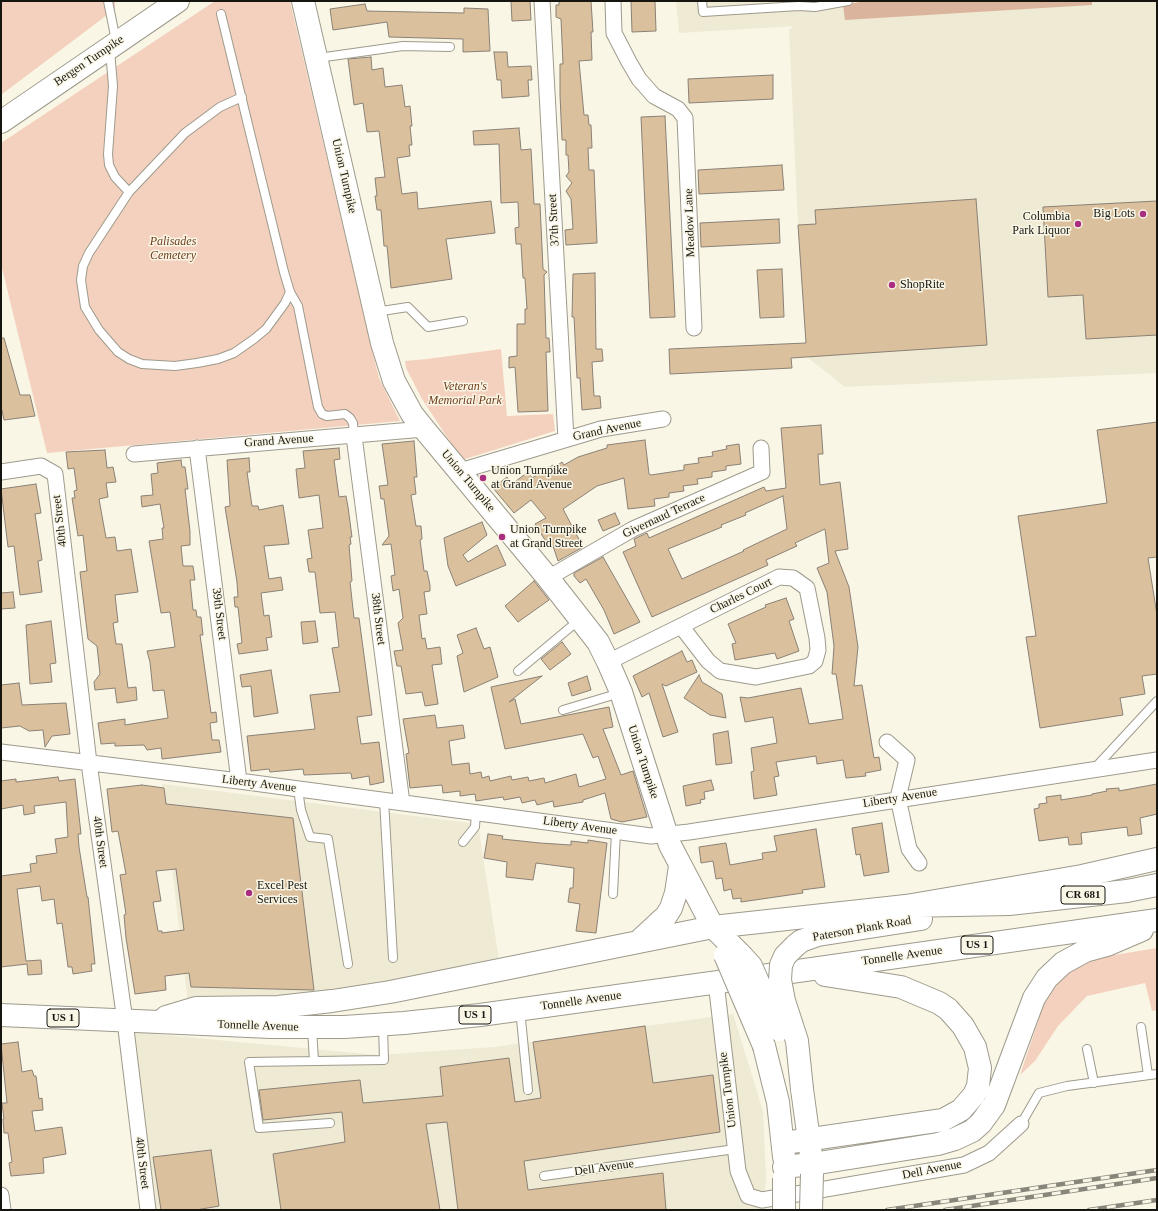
<!DOCTYPE html>
<style>
body{margin:0}
#map{position:relative;width:1158px;height:1211px;overflow:hidden;background:#f9f6e6;font-family:Georgia,serif}
canvas{display:block}
.frame{position:absolute;inset:0;border:2px solid #161510;pointer-events:none}
</style>
<div id="map">
<canvas width="1158" height="1211"></canvas>
<div class="frame"></div>
</div>
<script>
const ctx = document.querySelector('canvas').getContext('2d');
ctx.lineJoin = 'round';
function fillPath(path, color) {
  ctx.fillStyle = color;
  ctx.fill(path, 'evenodd');
}
function poly(rows) {
  const path = new Path2D();
  for (const r of rows) {
    path.moveTo(r[0], r[1]);
    for (let i = 2; i < r.length; i += 2) path.lineTo(r[i], r[i + 1]);
  }
  return path;
}
function strokePath(path, color, width, dash) {
  ctx.strokeStyle = color;
  ctx.lineWidth = width;
  ctx.lineCap = dash ? 'butt' : 'round';
  ctx.setLineDash(dash || []);
  ctx.stroke(path);
}
function drawText(font, color, halo, rows, align = 'center') {
  ctx.font = font + ' Georgia,serif';
  ctx.lineWidth = 3;
  ctx.setLineDash([]);
  ctx.textBaseline = 'middle';
  ctx.strokeStyle = halo;
  ctx.fillStyle = color;
  for (const [text, x, y, turn = 0] of rows) {
    ctx.save();
    ctx.translate(x, y);
    ctx.rotate((+turn || 0) * Math.PI / 180);
    ctx.textAlign = isNaN(turn) ? turn : align;
    if (halo) ctx.strokeText(text, 0, 0);
    ctx.fillText(text, 0, 0);
    ctx.restore();
  }
}
fillPath(poly([
 [676,1,1157,1,1157,373,845,387,807,357,798,225,789,30,794,26,679,33],
 [162,784,478,824,499,960,190,1021],
 [733,1014,763,1111,766,1176,764,1210,144,1210,122,1031,377,1055,494,1047]
]), '#efead3');
fillPath(poly([
 [1,1,115,1,115,9,1,95],
 [215,1,290,1,369,338,379,378,400,421,47,453,1,264,1,143],
 [501,349,507,416,553,414,555,431,462,460,422,399,406,368,405,361,427,359],
 [1157,948,1157,1010,1152,1011,1145,983,1087,996,1058,1026,1035,1061,1020,1075,1044,1004,1055,986,1075,968,1102,957]
]), '#f4d1be');
fillPath(poly([
 [865,1,1092,1,1092,5,845,20,843,5]
]), '#dbb49d');
const building = poly([
 [511,1,530,1,531,20,512,21,511,1],
 [559,1,591,1,593,32,591,32,592,60,579,61,584,115,588,115,589,125,591,125,592,148,588,148,589,170,594,170,597,243,566,245,565,230,573,229,571,199,566,191,572,183,566,176,569,172,568,155,566,155,566,140,562,140,560,95,560,64,563,64,561,19,556,17,556,5,559,5,559,1],
 [631,1,655,1,656,31,632,32,631,1],
 [365,4,367,11,464,13,464,8,488,9,490,51,463,52,463,39,389,37,387,22,333,30,330,9,365,4],
 [494,52,507,52,508,67,531,66,532,80,528,80,529,96,502,98,501,80,497,80,494,52],
 [371,57,372,70,383,68,385,87,402,85,405,107,410,106,412,126,410,126,412,145,409,145,410,156,397,158,402,194,417,192,418,209,491,201,495,233,446,239,452,279,391,288,387,246,384,246,381,210,377,210,375,196,377,196,375,178,385,177,379,131,367,132,363,103,354,105,348,59,371,57],
 [773,75,773,99,689,103,688,79,773,75],
 [665,116,675,317,650,318,641,117,665,116],
 [519,128,521,150,531,149,534,204,540,204,543,269,547,272,544,275,546,338,549,338,550,352,546,352,548,411,518,412,515,367,509,368,509,357,517,356,517,324,525,324,525,309,527,309,525,278,523,278,521,244,516,244,515,228,519,227,518,202,501,203,499,144,474,145,473,131,519,128],
 [782,165,784,190,699,194,698,170,782,165],
 [976,199,987,345,791,358,792,368,670,374,669,349,806,343,798,225,816,224,815,210,976,199],
 [1157,201,1157,335,1086,339,1083,295,1048,297,1043,207,1157,201],
 [779,219,780,243,701,247,700,223,779,219],
 [782,269,784,317,760,318,757,270,782,269],
 [595,273,596,349,602,349,603,361,592,362,594,396,600,396,601,408,582,410,580,378,577,378,574,317,572,317,573,274,595,273],
 [1,338,4,338,20,395,30,395,35,416,4,420,1,406,1,338],
 [1157,422,1157,557,1148,558,1157,615,1157,674,1142,676,1145,694,1120,698,1123,715,1040,728,1026,637,1036,636,1018,516,1107,503,1097,430,1157,422],
 [821,425,823,454,818,454,820,485,840,482,848,549,835,551,849,587,858,647,854,686,862,685,874,758,879,757,881,770,865,773,866,776,846,778,843,760,817,764,816,756,776,762,779,776,774,777,777,795,754,799,751,772,754,771,751,748,777,743,773,717,745,722,740,697,748,698,801,688,809,724,843,719,836,674,832,674,834,646,827,592,817,568,829,563,825,529,795,543,797,546,766,560,768,565,652,617,623,552,636,546,634,539,647,533,649,538,764,487,766,491,786,488,781,428,821,425],
 [783,496,787,529,743,550,744,551,682,579,668,549,722,527,721,525,746,515,745,513,783,496],
 [645,440,649,474,651,475,684,470,684,465,699,463,698,458,713,456,712,452,727,449,726,446,739,444,741,464,726,466,726,470,712,472,712,477,697,479,698,484,683,486,684,491,669,493,669,497,654,499,655,506,628,509,624,478,597,486,563,509,583,547,558,561,553,546,550,548,535,524,546,518,531,500,514,513,493,488,507,477,512,484,528,472,532,478,553,465,555,467,562,462,564,465,578,457,607,448,607,445,645,440],
 [414,441,417,477,414,477,416,494,411,495,416,526,421,526,422,539,420,540,424,571,427,571,430,585,430,591,424,592,427,614,419,615,422,639,425,638,427,649,440,647,442,664,432,665,438,704,425,706,422,692,406,694,401,666,397,666,394,651,403,650,398,623,403,618,399,589,393,591,391,576,395,575,391,544,382,545,389,536,384,499,381,499,379,486,388,485,382,444,414,441],
 [339,448,340,459,334,460,339,497,346,496,348,507,352,537,350,537,351,544,349,545,352,581,350,582,354,618,359,618,372,715,357,717,361,744,379,742,384,782,370,785,369,776,352,779,351,773,304,775,303,769,270,772,269,769,251,771,247,736,315,729,310,695,340,692,332,648,339,647,335,612,320,613,315,572,309,572,307,559,312,558,308,530,323,528,319,495,299,498,296,469,305,468,303,451,339,448],
 [105,450,107,468,113,467,116,482,106,483,108,497,99,499,106,538,115,537,117,551,131,549,138,592,115,595,118,622,113,623,116,644,122,644,128,688,136,687,137,700,117,703,115,688,95,690,94,682,100,674,97,646,88,639,80,572,87,571,83,535,78,536,72,498,75,498,74,491,77,490,74,468,68,469,66,452,105,450],
 [249,458,250,472,247,472,252,506,258,506,259,510,283,505,289,544,264,546,269,579,281,577,283,590,261,593,264,616,269,615,272,637,266,638,268,650,239,654,237,644,242,643,238,607,235,607,234,597,238,597,237,582,225,507,230,506,227,460,249,458],
 [181,460,182,467,185,467,188,489,185,489,190,531,190,545,181,546,183,566,193,566,195,580,190,580,193,610,196,610,197,617,201,617,203,635,200,635,211,713,216,712,217,722,210,723,212,740,219,740,221,752,162,759,161,748,147,750,144,745,115,746,115,743,101,744,98,723,125,719,125,725,168,718,164,690,153,691,150,662,147,651,175,647,170,612,161,613,149,541,163,539,162,528,164,528,160,504,142,507,141,496,153,495,151,474,158,473,157,463,181,460],
 [36,484,41,513,35,514,42,560,38,561,42,592,20,595,14,546,8,547,1,489,36,484],
 [615,513,620,524,603,531,598,520,615,513],
 [482,522,487,535,463,555,468,562,497,545,506,565,456,586,448,566,444,538,482,522],
 [603,557,640,622,614,634,604,610,586,579,580,583,574,576,574,573,603,557],
 [534,581,549,600,518,622,505,606,534,581],
 [13,592,15,608,1,609,1,593,13,592],
 [786,598,794,619,789,621,799,651,777,659,775,653,735,660,732,644,736,643,728,624,766,607,765,605,786,598],
 [51,621,56,663,50,664,52,682,30,684,26,625,51,621],
 [315,621,318,642,303,644,301,622,315,621],
 [476,628,484,649,490,647,498,677,464,692,457,656,463,653,457,635,476,628],
 [562,642,571,654,550,670,541,659,562,642],
 [682,651,687,662,692,660,697,672,666,686,662,684,678,732,663,737,649,693,642,697,633,676,682,651],
 [271,670,278,713,254,717,251,686,242,687,240,675,271,670],
 [699,675,702,682,722,694,726,718,710,715,684,698,699,675],
 [542,676,509,702,515,699,521,724,609,707,613,727,603,729,621,775,633,771,647,817,622,822,611,819,605,793,583,800,583,802,554,807,553,801,537,805,535,800,522,803,520,797,504,800,503,797,476,801,475,794,460,796,460,791,443,793,442,785,410,788,406,754,409,753,403,719,435,715,437,728,463,725,465,738,449,741,452,765,469,763,470,774,481,772,482,778,489,776,490,781,511,776,512,780,528,777,529,781,544,778,545,783,576,774,579,787,606,779,598,756,593,758,583,734,505,749,491,687,542,676],
 [587,676,591,690,572,696,568,683,587,676],
 [19,683,22,705,66,703,70,734,52,736,45,747,43,730,29,731,20,726,1,728,1,685,19,683],
 [728,731,732,763,716,765,713,734,728,731],
 [58,777,59,781,75,779,81,834,78,834,79,847,87,897,88,897,95,964,91,964,92,971,73,974,72,967,68,967,62,923,57,924,54,899,42,901,40,886,17,889,26,961,41,960,42,974,28,975,27,964,1,967,1,876,31,872,30,864,37,863,36,856,57,853,55,839,68,837,66,802,34,806,35,813,24,815,23,805,1,809,1,781,16,779,16,782,58,777],
 [711,780,714,790,704,792,705,799,700,800,701,803,686,806,683,786,711,780],
 [1157,784,1157,814,1140,818,1142,834,1128,836,1127,827,1081,833,1082,844,1069,845,1068,837,1039,841,1034,809,1039,808,1039,804,1047,803,1046,797,1061,795,1061,800,1092,795,1092,794,1107,791,1106,789,1119,788,1119,791,1157,784],
 [142,785,164,788,166,804,293,818,314,990,191,987,189,973,165,976,166,990,135,994,126,938,124,915,126,914,120,875,126,874,118,831,112,832,107,789,142,785],
 [176,869,184,930,162,933,162,931,158,931,153,902,161,901,156,871,176,869],
 [882,823,889,872,864,876,860,854,856,855,852,828,882,823],
 [816,829,825,887,802,890,803,893,741,902,741,898,733,899,731,889,724,891,722,878,716,879,713,861,701,863,699,847,726,843,730,865,763,859,762,853,777,851,774,836,816,829],
 [488,834,503,836,502,839,540,843,571,845,571,841,588,843,588,840,607,843,596,933,576,931,580,904,568,902,570,888,573,888,574,868,536,863,533,880,506,877,507,862,484,858,488,834],
 [645,1026,653,1083,713,1075,720,1132,524,1161,528,1190,663,1173,666,1210,458,1210,447,1122,426,1124,440,1210,281,1210,273,1154,345,1142,342,1112,263,1120,259,1090,360,1080,363,1103,443,1096,440,1067,509,1058,515,1102,541,1098,533,1042,645,1026],
 [18,1042,22,1072,32,1070,34,1076,36,1076,39,1099,42,1098,43,1110,32,1111,35,1131,62,1127,66,1154,43,1158,44,1173,11,1176,9,1163,12,1162,8,1133,4,1133,3,1119,4,1119,2,1103,7,1103,1,1044,18,1042],
 [211,1150,219,1206,196,1210,161,1210,153,1157,211,1150]
]);
fillPath(building, '#dbc09e');
strokePath(building, '#8a8175', 1);
const lane = poly([
 [108,1,116,41],
 [702,1,703,12,799,6,815,7,848,1],
 [221,14,284,272,290,292,298,306,318,407,322,414,327,416,345,414,350,418,353,423,354,436],
 [110,50,113,86,108,154,109,165,115,177,129,192,89,253,83,266,81,280,85,307,99,330,118,352,129,359,142,364,175,366,197,363,218,359,234,353,254,339,266,329,285,303,290,292],
 [318,58,403,46,450,47],
 [129,192,185,133,220,107,242,97],
 [375,312,408,307,428,327,463,321],
 [518,671,579,620],
 [563,710,620,693],
 [1094,769,1157,701],
 [298,789,301,810,310,837,328,839,348,964],
 [384,800,393,958],
 [463,842,475,827,476,812],
 [613,894,616,831],
 [520,1009,528,1090],
 [1141,1027,1148,1075],
 [312,1028,314,1061],
 [1087,1049,1094,1083],
 [330,1123,259,1128,249,1062,384,1060,383,1026],
 [1021,1124,1039,1093,1067,1086,1157,1074],
 [544,1176,735,1149]
]);
const street = poly([
 [542,1,566,439],
 [613,1,614,33,629,62,639,79,654,96,678,109,685,118,694,328],
 [354,436,402,803],
 [197,448,239,781],
 [134,454,424,429],
 [460,471,601,429,663,419],
 [1,472,41,466,55,474,89,763,125,1021,148,1210],
 [779,577,793,578,807,588,817,638,818,650,815,661,809,666,756,677,720,671,708,661,681,626,779,577],
 [548,578,633,529,762,472,761,448],
 [608,662,681,626],
 [887,742,907,760,898,798,909,849,919,863],
 [1,752,239,781,651,836,689,832,1157,760],
 [716,982,738,1171,748,1196,762,1200,964,1165,989,1153,1021,1124],
 [1,1195,3,1210]
]);
const secondary = poly([
 [303,1,382,343,394,381,412,414,424,429,548,578,598,642,608,662,621,692,670,845,713,927],
 [1,122,178,1]
]);
const primary = poly([
 [713,927,741,955],
 [640,940,666,916,671,908,676,893,680,866],
 [795,946,801,941,818,935,921,919],
 [1,1015,271,1027,344,1027,404,1023,480,1015,798,971,1157,920],
 [166,1017,196,1008,278,1007,332,1001,390,992,713,927,906,906,1009,904,1127,891,1157,885],
 [764,1046,778,1102,784,1157],
 [802,1089,811,1155],
 [784,1143,943,1120,961,1110,974,1095,978,1086,980,1068,975,1047,963,1026,948,1009,939,1003,901,987,825,975],
 [784,1167,812,1164,938,1144,955,1139,972,1131,981,1123,994,1105,1034,998,1047,978,1063,963,1085,951,1107,945,1142,930]
]);
const highway = poly([
 [906,906,1082,876,1157,859]
]);
strokePath(lane, '#9e9a8c', 10);
strokePath(street, '#9e9a8c', 17);
strokePath(secondary, '#9e9a8c', 24);
strokePath(primary, '#9e9a8c', 24);
strokePath(highway, '#9e9a8c', 24);
strokePath(lane, '#fff', 8);
strokePath(street, '#fff', 15);
strokePath(secondary, '#fff', 22);
strokePath(primary, '#fff', 22);
strokePath(highway, '#fff', 22);
const rail = poly([
 [887,1210,1157,1170],
 [945,1210,1157,1178],
 [1089,1210,1157,1200]
]);
strokePath(rail, '#88867b', 4.5);
strokePath(rail, '#f9f6e6', 3, [9]);
const primaryBridge = poly([
 [795,946,785,956,781,965,780,980,784,1001,797,1041,802,1089],
 [725,955,764,1046],
 [741,955,751,966,779,1030],
 [784,1210,784,1178],
 [811,1210,812,1174]
]);
strokePath(primaryBridge, '#9e9a8c', 24, []);
strokePath(primaryBridge, '#fff', 22);
for (const [x, y, r, color] of [
 [1143,214,4,"#aa2e80"],
 [1078,224,4,"#aa2e80"],
 [892,285,4,"#aa2e80"],
 [483,478,4,"#aa2e80"],
 [502,537,4,"#aa2e80"],
 [249,893,4,"#aa2e80"]
]) {
  const dot = new Path2D();
  dot.arc(x, y, r, 0, 2 * Math.PI);
  ctx.fillStyle = color;
  ctx.fill(dot);
  strokePath(dot, '#f9f6e6', 1.5);
}
for (const [x, y, w] of [
 [1083,895,44],
 [977,945,32],
 [475,1015,32],
 [63,1018,32]
]) {
  const box = new Path2D();
  box.roundRect(x - w / 2, y - 9, w, 18, 3);
  ctx.fillStyle = '#f9f6e6';
  ctx.fill(box);
  strokePath(box, '#161510', 1);
}
drawText('bold 11px', '#161510', null, [
 ["CR 681",1083,895],
 ["US 1",977,945],
 ["US 1",475,1015],
 ["US 1",63,1018]
]);
drawText('12px', '#161510', '#f9f6e6', [
 ["Bergen Turnpike",89,61,-34],
 ["Union Turnpike",344,176,77],
 ["37th Street",554,220,-93],
 ["Meadow Lane",690,223,-92],
 ["Grand Avenue",607,430,-12],
 ["Grand Avenue",279,441,-4],
 ["Union Turnpike",468,481,50],
 ["Givernaud Terrace",664,516,-25],
 ["40th Street",60,521,-97],
 ["Charles Court",741,596,-26],
 ["39th Street",219,614,83],
 ["38th Street",378,619,83],
 ["Union Turnpike",643,762,72],
 ["Liberty Avenue",259,784,7],
 ["Liberty Avenue",900,798,-9],
 ["Liberty Avenue",580,826,8],
 ["40th Street",100,842,82],
 ["Paterson Plank Road",862,929,-10],
 ["Tonnelle Avenue",902,956,-8],
 ["Tonnelle Avenue",581,1001,-8],
 ["Tonnelle Avenue",258,1026,2],
 ["Union Turnpike",728,1090,-97],
 ["40th Street",142,1163,83],
 ["Dell Avenue",604,1168,-8],
 ["Dell Avenue",932,1170,-11]
]);
drawText('12px', '#161510', '#f9f6e6', [
 ["Big Lots",1135,214,"right"],
 ["Columbia",1070,217,"right"],
 ["Park Liquor",1070,231,"right"],
 ["ShopRite",900,285],
 ["Union Turnpike",491,471],
 ["at Grand Avenue",491,485],
 ["Union Turnpike",510,530],
 ["at Grand Street",510,544],
 ["Excel Pest",257,886],
 ["Services",257,900]
], 'left');
drawText('italic 12px', '#6f3c1b', '#f9f6e6', [
 ["Palisades",173,242],
 ["Cemetery",173,256],
 ["Veteran's",465,387],
 ["Memorial Park",465,401]
]);
</script>
